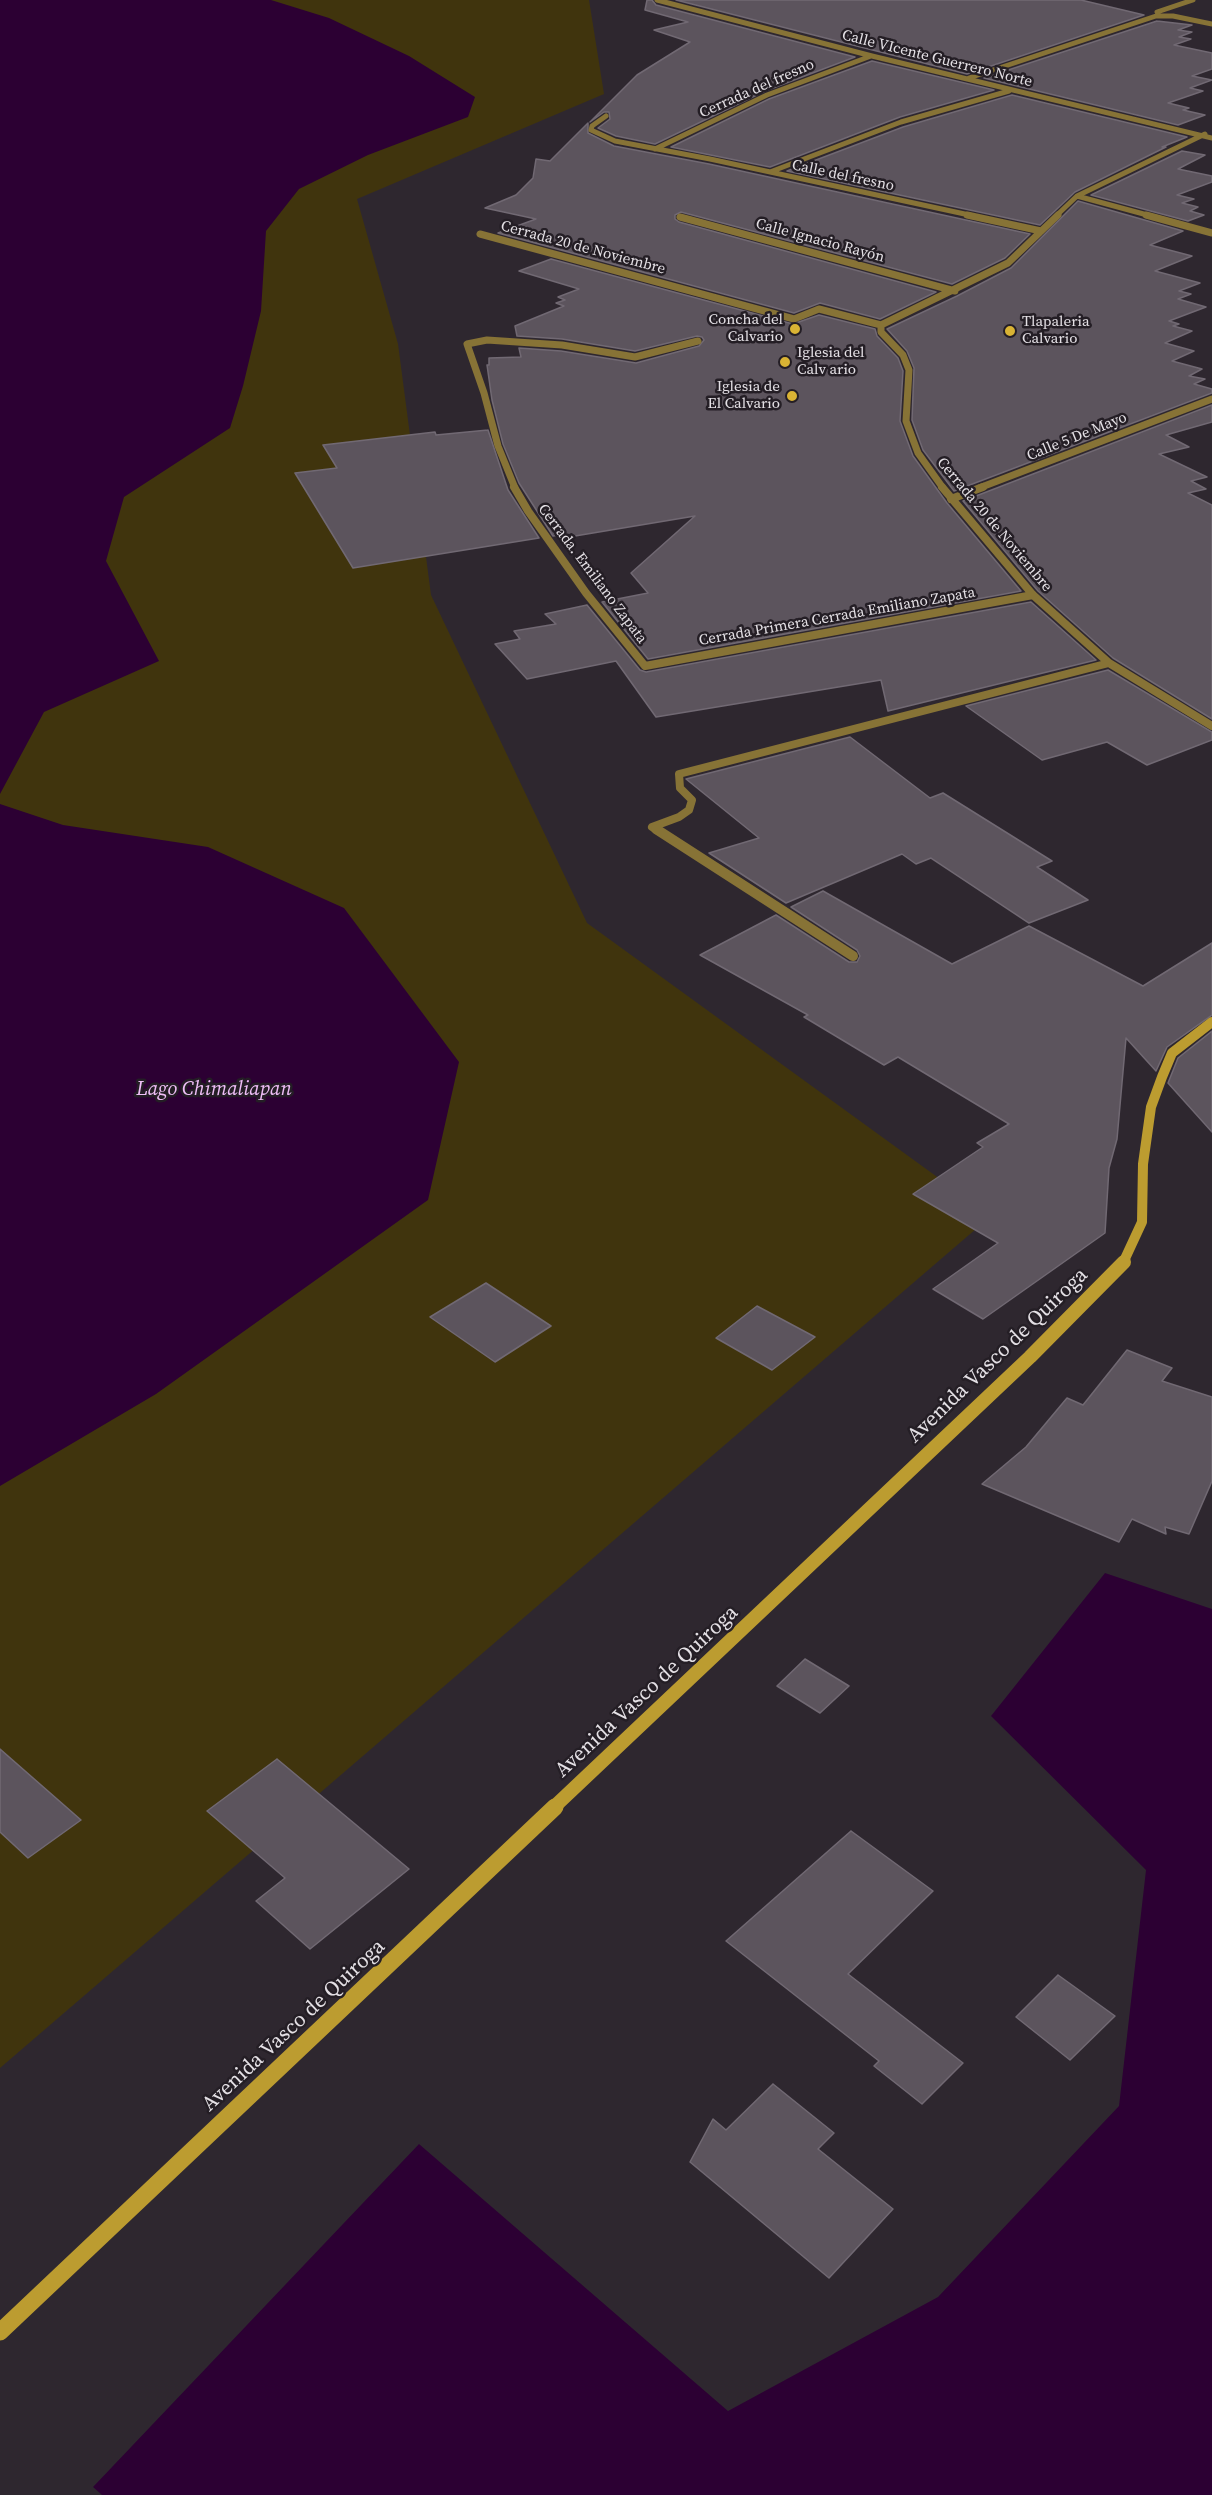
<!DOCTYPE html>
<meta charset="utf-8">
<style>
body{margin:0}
canvas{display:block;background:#2e272f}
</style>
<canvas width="1212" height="2495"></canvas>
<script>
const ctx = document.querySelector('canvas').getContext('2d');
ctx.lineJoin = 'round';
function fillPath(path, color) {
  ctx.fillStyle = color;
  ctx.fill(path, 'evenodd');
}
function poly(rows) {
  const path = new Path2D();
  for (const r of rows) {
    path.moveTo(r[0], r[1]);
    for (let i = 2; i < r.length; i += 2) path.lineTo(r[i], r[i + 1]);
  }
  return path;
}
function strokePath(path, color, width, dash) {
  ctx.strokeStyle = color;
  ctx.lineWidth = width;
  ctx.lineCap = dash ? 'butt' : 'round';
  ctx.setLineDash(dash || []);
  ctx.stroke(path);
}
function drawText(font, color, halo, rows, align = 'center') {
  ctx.font = font + ' "Source Serif 4",serif';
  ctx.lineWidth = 5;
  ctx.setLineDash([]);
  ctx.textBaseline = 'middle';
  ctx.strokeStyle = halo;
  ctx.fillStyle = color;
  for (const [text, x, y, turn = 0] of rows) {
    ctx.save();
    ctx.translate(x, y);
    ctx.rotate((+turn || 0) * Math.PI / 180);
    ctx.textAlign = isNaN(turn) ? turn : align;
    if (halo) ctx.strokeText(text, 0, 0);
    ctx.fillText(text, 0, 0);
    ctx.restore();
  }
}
fillPath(poly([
 [0,0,589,0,604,94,357,199,398,344,431,595,587,923,991,1216,0,2068]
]), '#40340d');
fillPath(poly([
 [0,0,271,0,329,18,409,56,475,97,468,117,368,155,299,189,266,231,261,311,243,386,230,428,124,497,106,561,159,661,44,712,0,794],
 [0,804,63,825,208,847,344,908,459,1062,428,1200,156,1394,0,1486],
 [1105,1573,1212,1609,1212,2495,102,2495,93,2487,419,2144,728,2411,938,2297,1119,2106,1146,1870,991,1716]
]), '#2c0033');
const building = poly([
 [647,0,652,0,656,5,855,57,765,91,655,144,616,136,598,128,610,119,609,112,604,112,590,122,637,75,690,42,654,30,688,22,645,10,647,0],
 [676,0,1081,0,1144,15,967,74,676,0],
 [1157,21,1192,25,1178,30,1192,32,1179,37,1191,39,1174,45,1212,53,1212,69,1192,76,1212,80,1190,88,1203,91,1168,103,1189,108,1183,110,1205,115,1178,125,984,78,1157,21],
 [872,61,994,90,900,117,770,167,671,147,769,99,872,61],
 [1012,95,1187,137,1162,147,1166,147,1075,192,1040,225,787,171,903,127,1012,95],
 [588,123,588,133,614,146,709,164,1030,234,1005,258,952,284,681,212,675,215,675,219,679,222,936,292,880,319,820,303,794,313,498,233,536,219,485,208,516,195,533,178,536,159,550,161,588,123],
 [1182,151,1205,155,1178,169,1212,176,1212,182,1177,195,1194,199,1182,203,1198,207,1190,211,1204,215,1188,221,1091,195,1182,151],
 [1078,201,1183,231,1150,245,1192,256,1155,271,1200,283,1179,291,1191,294,1178,299,1206,307,1169,321,1179,324,1173,326,1192,331,1165,343,1194,351,1172,361,1202,369,1189,376,1205,379,1194,384,1212,389,1212,393,954,491,923,450,912,420,914,368,907,351,887,329,957,296,1011,268,1078,201],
 [551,259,793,324,819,315,875,329,877,336,898,358,903,371,900,421,913,456,947,503,1021,591,648,659,602,602,648,593,631,573,695,516,569,537,567,534,553,536,519,483,503,444,492,400,487,365,489,365,489,358,521,357,519,348,561,351,636,363,699,346,704,340,702,337,697,336,635,351,562,339,517,336,515,326,564,306,556,303,565,300,558,297,579,289,519,271,551,259],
 [1212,405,1212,422,1166,435,1189,447,1159,454,1207,477,1191,481,1206,489,1188,493,1212,505,1212,719,1113,658,1038,591,963,501,1212,405],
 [488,430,508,490,539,538,353,568,295,473,337,468,323,445,435,432,436,435,488,430],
 [1031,602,1096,660,888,711,881,680,656,717,616,661,527,679,495,644,520,639,514,631,556,624,545,614,587,605,640,670,646,672,1031,602],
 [1108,670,1212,732,1212,740,1147,765,1107,742,1042,760,966,706,1108,670],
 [850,737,930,798,943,793,1052,861,1037,867,1088,900,1029,923,931,858,916,864,902,854,786,903,709,853,759,838,686,779,850,737],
 [823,891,952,964,1029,926,1143,986,1212,943,1212,1015,1167,1047,1156,1071,1126,1038,1117,1139,1109,1168,1105,1233,983,1319,933,1289,998,1243,913,1194,983,1147,977,1143,1009,1124,898,1057,884,1065,804,1017,808,1015,700,955,776,915,849,962,857,962,860,956,857,950,791,907,823,891],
 [1212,1031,1212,1132,1168,1083,1178,1058,1212,1031],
 [486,1283,551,1326,495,1362,430,1317,486,1283],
 [757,1306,815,1337,772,1370,716,1338,757,1306],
 [1127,1350,1172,1368,1162,1381,1212,1397,1212,1481,1189,1534,1165,1527,1166,1534,1132,1519,1119,1542,982,1484,1026,1447,1067,1398,1083,1405,1127,1350],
 [805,1659,849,1686,820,1713,777,1686,805,1659],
 [0,1749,81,1820,28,1858,0,1832,0,1749],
 [277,1759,409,1869,310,1949,256,1901,285,1878,207,1811,277,1759],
 [851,1831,933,1891,848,1974,963,2063,922,2104,874,2066,879,2061,726,1941,851,1831],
 [1058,1975,1115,2016,1070,2060,1016,2017,1058,1975],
 [773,2084,834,2133,818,2149,893,2209,829,2278,690,2162,713,2119,726,2130,773,2084]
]);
fillPath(building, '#5c545d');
strokePath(building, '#716973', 1.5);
strokePath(poly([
 [657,0,872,56,1212,138],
 [1157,12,1193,0],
 [969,78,1156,16,1173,16,1212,24],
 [606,116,592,126,591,130,615,141,710,159,974,216],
 [655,149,767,95,871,56],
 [770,172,901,122,1009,91],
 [1077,196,1151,216],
 [1056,216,1077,196,1205,134]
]), '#877336', 5);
strokePath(poly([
 [967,215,1041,231],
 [1146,215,1212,233],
 [680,217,955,291],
 [480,234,794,319,819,309,881,325],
 [881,325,881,332,903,355,909,370,906,421,918,453,943,488],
 [881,325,1008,263,1058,215],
 [515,488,498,446,484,393,467,344,487,340,562,345,635,357,698,341],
 [979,488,1212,399]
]), '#877336', 7);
strokePath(poly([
 [514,487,528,511,586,593,645,666,1033,595],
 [942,487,1033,595,1109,663,1212,726],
 [951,499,983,487],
 [658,831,652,827,679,817,689,810,692,800,680,788,679,774,1109,663]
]), '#877336', 8);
strokePath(poly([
 [656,829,853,956]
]), '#877336', 10);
strokePath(poly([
 [1123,1263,1142,1222,1143,1164,1151,1107,1162,1077,1172,1053,1212,1022]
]), '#bc9c30', 10);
strokePath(poly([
 [553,1808,1030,1357,1124,1262]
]), '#bc9c30', 14);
strokePath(poly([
 [0,2332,555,1807]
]), '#bc9c30', 17);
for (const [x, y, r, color] of [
 [795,329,6,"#d9b334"],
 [1010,331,6,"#d9b334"],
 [785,362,6,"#d9b334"],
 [792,396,6,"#d9b334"]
]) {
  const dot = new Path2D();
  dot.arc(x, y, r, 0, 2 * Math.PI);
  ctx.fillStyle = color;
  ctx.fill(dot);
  strokePath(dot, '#241e25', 2);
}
drawText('15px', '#e4e0e5', '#241e25', [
 ["Calle VIcente Guerrero Norte",937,59,14],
 ["Cerrada del fresno",757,89,-24],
 ["Calle del fresno",843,176,12],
 ["Calle Ignacio Rayón",820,241,15],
 ["Cerrada 20 de Noviembre",583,248,15],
 ["Calle 5 De Mayo",1077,437,-22],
 ["Cerrada 20 de Noviembre",994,525,50],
 ["Cerrada. Emiliano Zapata",592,574,53],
 ["Cerrada Primera Cerrada Emiliano Zapata",837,617,-10]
]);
drawText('15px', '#e4e0e5', '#241e25', [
 ["Concha del",783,320],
 ["Calvario",783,337],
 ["Tlapaleria",1022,322,"left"],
 ["Calvario",1022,339,"left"],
 ["Iglesia del",797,353,"left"],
 ["Calv ario",797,370,"left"],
 ["Iglesia de",780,387],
 ["El Calvario",780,404]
], 'right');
drawText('italic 20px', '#efbef7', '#241e25', [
 ["Lago Chimaliapan",214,1090]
]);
drawText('21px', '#e4e0e5', '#241e25', [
 ["Avenida Vasco de Quiroga",998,1356,-44],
 ["Avenida Vasco de Quiroga",647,1692,-43],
 ["Avenida Vasco de Quiroga",294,2026,-43]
]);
</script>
